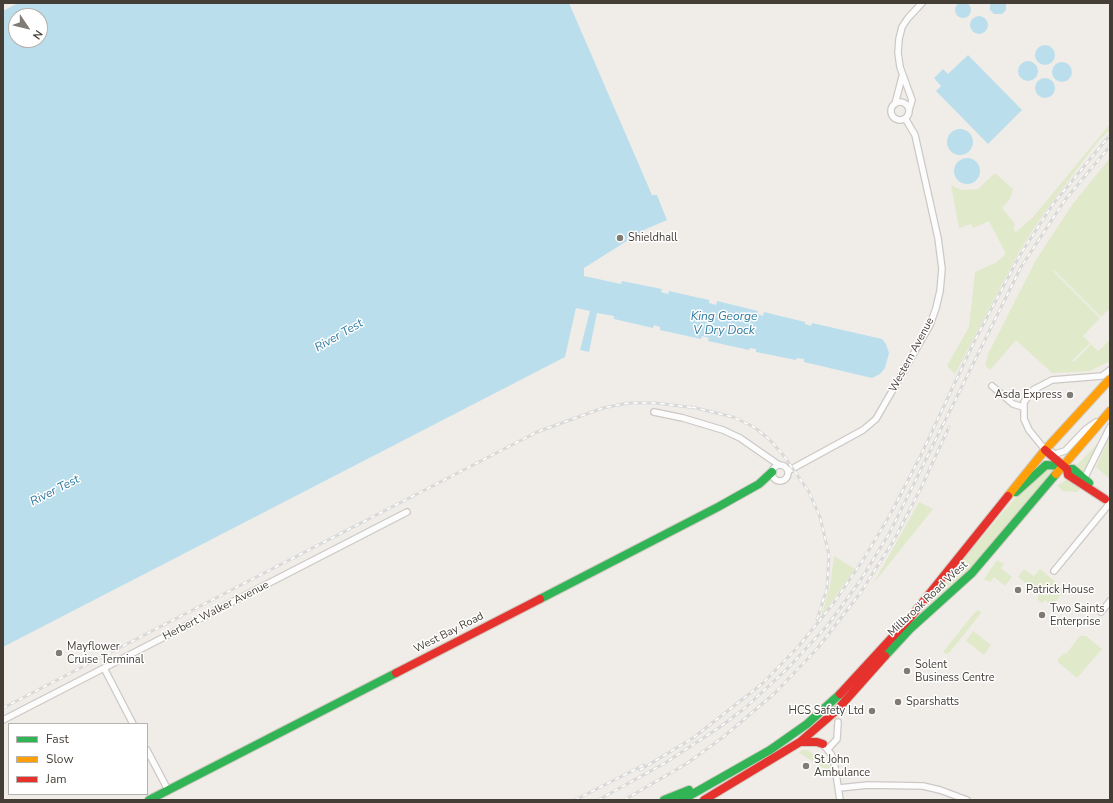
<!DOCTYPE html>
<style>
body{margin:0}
#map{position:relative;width:1113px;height:803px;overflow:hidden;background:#f0ede9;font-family:"Nunito Sans",sans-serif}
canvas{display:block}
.frame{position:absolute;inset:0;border:4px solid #453e36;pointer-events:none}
.legend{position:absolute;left:8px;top:723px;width:140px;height:72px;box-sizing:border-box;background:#fff;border:1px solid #b5b2af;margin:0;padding:5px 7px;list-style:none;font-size:12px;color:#453e36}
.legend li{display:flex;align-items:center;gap:8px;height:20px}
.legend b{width:20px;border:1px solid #b5b2af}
.north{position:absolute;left:8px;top:8px;width:40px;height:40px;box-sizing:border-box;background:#fff;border:1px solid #b5b2af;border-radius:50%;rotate:125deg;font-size:11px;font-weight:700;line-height:16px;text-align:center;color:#453e36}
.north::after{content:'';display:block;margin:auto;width:14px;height:18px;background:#817b75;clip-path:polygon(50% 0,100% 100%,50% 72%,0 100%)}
</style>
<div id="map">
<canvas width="1113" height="803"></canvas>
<div class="frame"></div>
<ul class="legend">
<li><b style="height:5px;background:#30b455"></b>Fast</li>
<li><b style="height:5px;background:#ff9f0a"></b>Slow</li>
<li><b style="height:5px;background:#e5322d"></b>Jam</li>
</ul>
<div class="north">N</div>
</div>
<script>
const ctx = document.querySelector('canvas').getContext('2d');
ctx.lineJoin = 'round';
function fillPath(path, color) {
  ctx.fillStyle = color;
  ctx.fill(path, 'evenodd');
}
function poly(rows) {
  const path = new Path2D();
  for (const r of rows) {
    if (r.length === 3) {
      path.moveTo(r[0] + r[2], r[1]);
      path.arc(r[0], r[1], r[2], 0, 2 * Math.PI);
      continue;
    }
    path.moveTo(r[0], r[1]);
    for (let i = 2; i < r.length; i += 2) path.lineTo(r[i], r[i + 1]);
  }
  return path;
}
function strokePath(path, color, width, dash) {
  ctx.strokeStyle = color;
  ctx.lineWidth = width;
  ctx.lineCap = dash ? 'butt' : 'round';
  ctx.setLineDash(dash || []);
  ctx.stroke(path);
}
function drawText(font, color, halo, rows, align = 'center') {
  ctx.font = font + ' "Nunito Sans",sans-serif';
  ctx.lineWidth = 3;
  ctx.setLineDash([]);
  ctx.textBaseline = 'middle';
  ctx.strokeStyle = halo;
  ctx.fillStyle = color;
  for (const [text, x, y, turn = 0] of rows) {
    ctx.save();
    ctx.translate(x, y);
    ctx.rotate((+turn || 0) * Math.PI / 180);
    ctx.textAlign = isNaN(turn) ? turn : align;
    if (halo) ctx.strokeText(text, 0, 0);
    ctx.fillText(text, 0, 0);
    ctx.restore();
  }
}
fillPath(poly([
 [1110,124,1110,130,1099,140,1044,213,1020,250,955,374,947,366,969,327,975,272,995,263,1006,254,989,221,973,228,971,224,959,228,951,185,961,190,978,189,995,173,1013,189,1010,199,1002,208,1014,223,1015,225,1013,229,1016,232,1033,217],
 [1110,158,1110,308,1101,317,1054,270,1053,271,1100,318,1083,336,1090,343,1072,361,1074,362,1091,344,1098,351,1109,341,1110,361,1090,371,1052,373,1016,340,990,370,985,365,988,354,1036,260,1072,205],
 [1110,436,1110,479,1096,467],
 [1101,440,1091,462,1083,471,1077,465],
 [1047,467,1055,470,969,572,924,612,922,610,943,583,1016,497,1020,495,1027,486],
 [1066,480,1072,482,1081,488,1077,492,1063,491,1057,486],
 [919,502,933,509,873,584],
 [834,556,855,569,821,617,830,586],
 [997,560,1004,564,1001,568,1012,577,1005,586,994,577,990,582,984,579],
 [1024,569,1034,576,1040,569,1065,590,1052,606,1045,600,1042,603,1038,600,1038,592,1018,577],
 [979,610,981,613,950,652,947,654,943,652,975,612],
 [973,631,991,645,984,655,966,641],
 [1080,636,1086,636,1102,649,1077,678,1058,662,1058,659,1064,653,1066,654],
 [802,750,807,750,829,764,831,773,801,754,799,753]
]), '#e0e9ca');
fillPath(poly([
 [963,10,8],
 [18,3,569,3,652,195,657,195,667,220,646,229,584,268,584,276,621,284,622,281,662,289,661,292,668,294,669,291,709,300,709,303,716,305,717,301,758,311,757,314,763,316,764,312,805,322,805,324,811,326,812,323,882,339,886,344,889,353,885,368,880,374,872,378,804,362,804,359,797,358,796,360,756,352,756,349,750,348,749,350,708,341,709,338,702,336,701,339,660,330,660,327,654,325,653,328,614,319,614,316,597,313,589,352,580,350,590,311,576,308,565,357,3,647,3,11],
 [16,16,40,16,40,40,16,40],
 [990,3,1006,3,1006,10,1002,14,994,14,990,10],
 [979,25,9],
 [1045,55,10],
 [968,55,1022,110,988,144,936,91,941,86,934,78,943,69,948,74],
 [1028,71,10],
 [1062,72,10],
 [1045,88,10],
 [960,142,13],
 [967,171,13]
]), '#bbdeec');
const street = poly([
 [900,111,9],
 [895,104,902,77],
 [909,110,912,100,900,67,898,53,899,39,902,27,908,18,922,3],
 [992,386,1013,404,1023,407],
 [654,412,683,418,723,430,740,438,779,465],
 [1096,422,1086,429,1065,451,1055,454,1042,446,1029,430,1024,419,1024,402,1033,390,1052,380,1102,376,1110,370],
 [780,473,8],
 [788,471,863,430,876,419,930,325,936,308,940,291,942,269,938,238,915,135,905,118],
 [1084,479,1110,427],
 [1054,571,1110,503],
 [1101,612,1110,601],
 [104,668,133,724],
 [3,720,407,512],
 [823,744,831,754,835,767,840,800],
 [828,749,837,739,838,722],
 [147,750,168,790],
 [839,788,868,785,923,786,940,790,967,800]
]);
const fast = poly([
 [1067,469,1073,469,1089,483],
 [1016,492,1046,465,1064,466],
 [540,599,718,507,759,484,772,472],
 [885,656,910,629,972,573,1056,474],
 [149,800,396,673],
 [664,800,689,790],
 [682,800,770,750,807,724,840,694]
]);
const slow = poly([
 [1056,474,1110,411],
 [1008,496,1045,450,1110,379]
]);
const jam = poly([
 [1045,450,1067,469,1068,475,1105,499],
 [396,673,540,599],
 [840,694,910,618,1008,496],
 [800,742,817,742,823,744],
 [704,800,800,742,837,710,885,656]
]);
strokePath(street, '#ccc9c5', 8);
strokePath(fast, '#cfc9c0', 10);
strokePath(slow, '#cfc9c0', 10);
strokePath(jam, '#cfc9c0', 10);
strokePath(street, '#fdfcfc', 5.5);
strokePath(fast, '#30b455', 8);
strokePath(slow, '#ff9f0a', 8);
strokePath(jam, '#e5322d', 8);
const rail = poly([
 [692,407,733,417,754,427,769,439,784,456,809,492,820,517,829,555,827,589,817,619],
 [3,708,537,432,603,408,628,403,656,403,696,408],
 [640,770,693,738,762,684,798,647,833,604,863,560,890,515,921,455,974,342,1020,255,1053,204,1110,135],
 [575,800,644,765],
 [598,800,665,763,720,727,745,708,787,669,827,626,860,581,889,534,1021,267,1065,200,1110,146],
 [624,800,686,764,722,738,775,693,817,649,861,592,894,540,920,490,949,427]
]);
strokePath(rail, '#d9d9d8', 3);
strokePath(rail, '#fff', 1.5, [4.5]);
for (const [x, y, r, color] of [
 [620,238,4,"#817b75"],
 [1070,395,4,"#817b75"],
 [1018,590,4,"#817b75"],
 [1042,615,4,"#817b75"],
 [59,653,4,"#817b75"],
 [907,671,4,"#817b75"],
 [898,702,4,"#817b75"],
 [872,711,4,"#817b75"],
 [806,766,4,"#817b75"]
]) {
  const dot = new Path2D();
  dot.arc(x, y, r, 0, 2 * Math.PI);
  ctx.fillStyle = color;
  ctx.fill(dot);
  strokePath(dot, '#fff', 1.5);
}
drawText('11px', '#453e36', '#fff', [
 ["Shieldhall",628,238],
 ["Asda Express",1062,395,"right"],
 ["Patrick House",1026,590],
 ["Two Saints",1050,609],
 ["Enterprise",1050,622],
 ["Mayflower",67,647],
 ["Cruise Terminal",67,660],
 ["Solent",915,665],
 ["Business Centre",915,678],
 ["Sparshatts",906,702],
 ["HCS Safety Ltd",864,711,"right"],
 ["St John",814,760],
 ["Ambulance",814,773]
], 'left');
drawText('11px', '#453e36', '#fff', [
 ["Western Avenue",912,355,-62],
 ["Millbrook Road West",928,599,-43],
 ["Herbert Walker Avenue",216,611,-27],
 ["West Bay Road",449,633,-27]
]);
drawText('italic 12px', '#2f7a9e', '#fff', [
 ["King George",724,317],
 ["V Dry Dock",724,331],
 ["River Test",339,336,-30],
 ["River Test",55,491,-27]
]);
</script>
